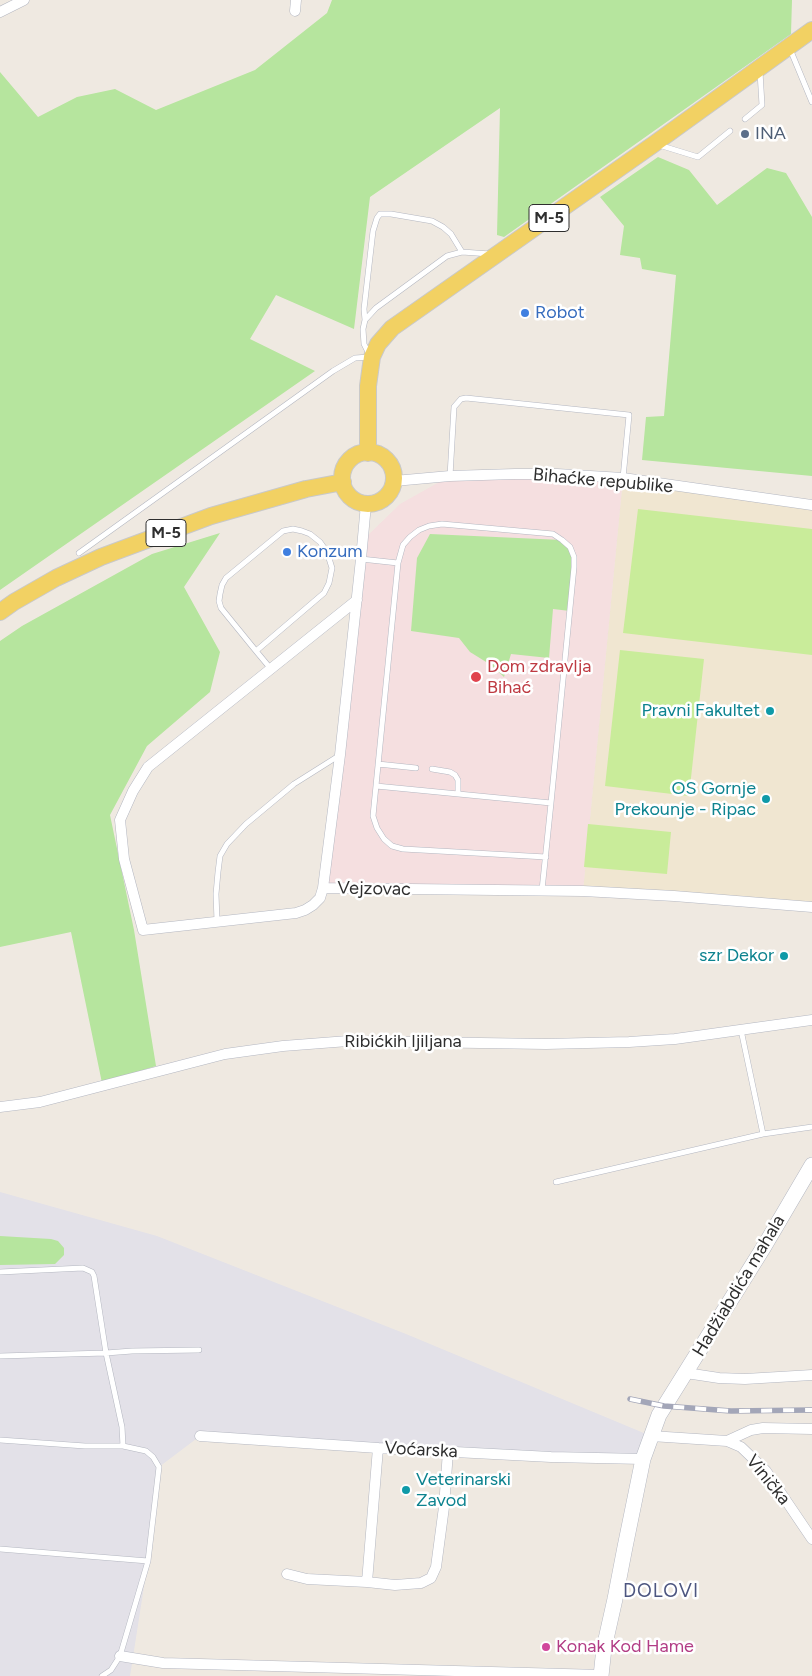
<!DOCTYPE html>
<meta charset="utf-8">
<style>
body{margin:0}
canvas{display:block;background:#efe9e1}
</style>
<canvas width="812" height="1676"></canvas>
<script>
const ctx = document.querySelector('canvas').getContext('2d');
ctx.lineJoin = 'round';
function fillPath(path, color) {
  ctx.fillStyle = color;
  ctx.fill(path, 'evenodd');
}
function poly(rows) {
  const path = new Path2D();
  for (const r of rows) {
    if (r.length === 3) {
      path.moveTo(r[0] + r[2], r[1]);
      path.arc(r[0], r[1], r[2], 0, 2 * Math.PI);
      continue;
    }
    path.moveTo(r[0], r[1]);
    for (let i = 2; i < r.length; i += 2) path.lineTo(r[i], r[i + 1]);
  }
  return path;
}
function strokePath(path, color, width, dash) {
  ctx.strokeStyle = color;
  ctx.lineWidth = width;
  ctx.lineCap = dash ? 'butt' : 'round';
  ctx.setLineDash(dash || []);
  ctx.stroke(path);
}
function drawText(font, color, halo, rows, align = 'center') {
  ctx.font = font + ' Figtree,sans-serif';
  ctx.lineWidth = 5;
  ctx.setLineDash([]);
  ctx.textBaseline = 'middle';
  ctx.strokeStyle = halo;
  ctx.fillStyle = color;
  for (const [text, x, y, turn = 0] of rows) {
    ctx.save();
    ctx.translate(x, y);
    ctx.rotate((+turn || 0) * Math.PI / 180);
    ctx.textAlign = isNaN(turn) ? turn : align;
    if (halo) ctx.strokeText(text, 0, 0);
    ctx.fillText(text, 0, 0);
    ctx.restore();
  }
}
fillPath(poly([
 [0,1192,157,1236,406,1334,651,1436,643,1459,200,1436,159,1467,148,1561,130,1676,0,1676]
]), '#e3e1e8');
fillPath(poly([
 [623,478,812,506,812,907,583,891]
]), '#f0e6d1');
fillPath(poly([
 [450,476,623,478,583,891,323,888,363,540,400,504]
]), '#f5dfe0');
fillPath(poly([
 [332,0,792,0,791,34,504,237,497,235,500,108,370,197,354,329,276,295,250,339,315,371,0,590,0,72,38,117,77,97,115,89,156,110,255,70,327,13],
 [658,157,689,170,717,205,767,168,786,173,812,217,812,476,642,460,646,417,664,416,676,275,642,269,640,258,620,255,624,226,600,197],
 [220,533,184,587,220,652,210,692,147,746,110,815,134,930,156,1066,102,1083,71,932,0,947,0,641,22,626,152,554],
 [430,534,562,540,574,557,570,611,553,609,549,658,511,654,504,677,491,665,470,652,459,638,411,631,417,558],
 [0,1236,51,1239,58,1241,64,1248,64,1255,55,1264,0,1265]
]), '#b6e59e');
fillPath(poly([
 [638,509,812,529,812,655,623,633],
 [620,650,704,659,689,796,605,786],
 [588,824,671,832,667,874,584,867]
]), '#c9ec9a');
const lane = poly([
 [790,49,812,102],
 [745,119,762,105,760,72],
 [659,145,698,157,730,131],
 [365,320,364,309,373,231,377,218,380,214,391,214,432,221,443,227,451,234,462,252],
 [369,354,364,344,363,329,365,320,376,308,447,256,462,252,490,254],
 [450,476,454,407,461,399,466,398,629,415,623,478],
 [79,553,333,371,355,358,369,357],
 [361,559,398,563,373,816,377,828,384,839,392,846,403,849,546,857],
 [398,563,403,545,410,537,419,530,429,526,442,524,553,534,562,540,570,547,574,557,574,567,551,803],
 [256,651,324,593,329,583,332,568,327,552,320,542,310,534,302,531,293,529,283,531,226,578,222,585,220,594,219,601,221,608,256,651,271,669],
 [378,764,416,768],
 [432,769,450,772,455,775,458,780,458,793],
 [376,786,551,803,542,890],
 [217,921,216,894,218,872,220,856,227,844,246,824,294,784,340,755],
 [741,1030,763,1134],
 [556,1182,763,1134,812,1127],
 [0,1272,83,1268,92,1272,94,1276,106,1353,132,1351,199,1350],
 [0,1356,106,1353,122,1427,123,1446,146,1451,153,1457,159,1467,148,1561,120,1656,111,1670,102,1676],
 [0,1440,85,1446,123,1446],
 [0,1549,148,1561]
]);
const street = poly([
 [295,11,296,0],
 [0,12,24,0],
 [394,481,450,476,515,474,557,474,623,478,812,505],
 [366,504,361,559,340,755,323,888,583,891,674,896,812,907],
 [323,888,320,898,313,905,305,910,296,913,143,930,124,859,120,820,133,791,148,767,357,600],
 [0,1107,40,1102,225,1054,283,1046,348,1041,546,1044,629,1042,675,1039,812,1020],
 [686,1373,719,1378,745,1379,812,1375],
 [200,1436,378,1448,551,1457,643,1459],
 [651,1436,727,1441,741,1447,766,1471,812,1539],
 [727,1441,751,1430,763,1428,812,1429],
 [378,1448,367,1582,395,1585,421,1583,431,1578,436,1567,444,1507,448,1451],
 [287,1574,307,1579,367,1582],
 [120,1656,163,1663,601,1675]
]);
const secondary = poly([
 [601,1676,604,1648,615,1599,625,1547,643,1459,659,1415,765,1245,812,1165]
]);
const primary = poly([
 [368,478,26],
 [368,453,368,386,372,357,378,344,392,328,654,144,812,30],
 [0,612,14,602,56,578,101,557,211,516,306,489,343,482]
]);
strokePath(lane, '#b4b7c1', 6);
strokePath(street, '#b4b7c1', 11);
strokePath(secondary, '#b4b7c1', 16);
strokePath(primary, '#c9c9c9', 18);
strokePath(lane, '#fff', 5);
strokePath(street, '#fff', 10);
strokePath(secondary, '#fff', 15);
strokePath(primary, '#f2d163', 16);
const rail = poly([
 [630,1399,664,1406,731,1411,812,1410]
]);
strokePath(rail, '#a3a6b8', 5.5);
strokePath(rail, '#fff', 4, [11]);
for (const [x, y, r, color] of [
 [745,134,5,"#5c6f8a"],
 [525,313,5,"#3f7fe0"],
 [287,552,5,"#3f7fe0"],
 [476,677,6,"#e0444e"],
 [770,711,5,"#0f9aa8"],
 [766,799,5,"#0f9aa8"],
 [784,956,5,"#0f9aa8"],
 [406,1490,5,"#0f9aa8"],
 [546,1647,5,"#d1479c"]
]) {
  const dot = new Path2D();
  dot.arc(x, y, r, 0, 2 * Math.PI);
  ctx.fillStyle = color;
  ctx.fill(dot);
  strokePath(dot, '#fff', 2);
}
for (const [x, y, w] of [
 [549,218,40],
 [166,533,40]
]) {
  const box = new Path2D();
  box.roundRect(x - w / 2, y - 13.5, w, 27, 4);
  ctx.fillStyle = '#fff';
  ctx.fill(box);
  strokePath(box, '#2e2e2e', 1);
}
drawText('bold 16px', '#2e2e2e', null, [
 ["M-5",549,218],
 ["M-5",166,533]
]);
drawText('18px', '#4e5e75', '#fff', [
 ["INA",755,134]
], 'left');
drawText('18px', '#366cbe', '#fff', [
 ["Robot",535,313],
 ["Konzum",297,552]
], 'left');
drawText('18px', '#2e2e2e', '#fff', [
 ["Bihaćke republike",603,481,5],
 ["Vejzovac",374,889,1],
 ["Ribićkih ljiljana",403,1042],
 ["Hadžiabdića mahala",739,1286,-59],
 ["Voćarska",421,1450,3],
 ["Vinička",768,1480,51]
]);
drawText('18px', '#be3a42', '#fff', [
 ["Dom zdravlja",487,667],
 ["Bihać",487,688]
], 'left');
drawText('18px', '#0d838f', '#fff', [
 ["Pravni Fakultet",760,711],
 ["OS Gornje",756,789],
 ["Prekounje - Ripac",756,810],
 ["szr Dekor",774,956],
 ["Veterinarski",416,1480,"left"],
 ["Zavod",416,1501,"left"]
], 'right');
drawText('18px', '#b23c85', '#fff', [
 ["Konak Kod Hame",556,1647]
], 'left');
ctx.letterSpacing = '1px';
drawText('19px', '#4d5680', '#fff', [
 ["DOLOVI",661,1591]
]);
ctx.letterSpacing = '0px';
</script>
